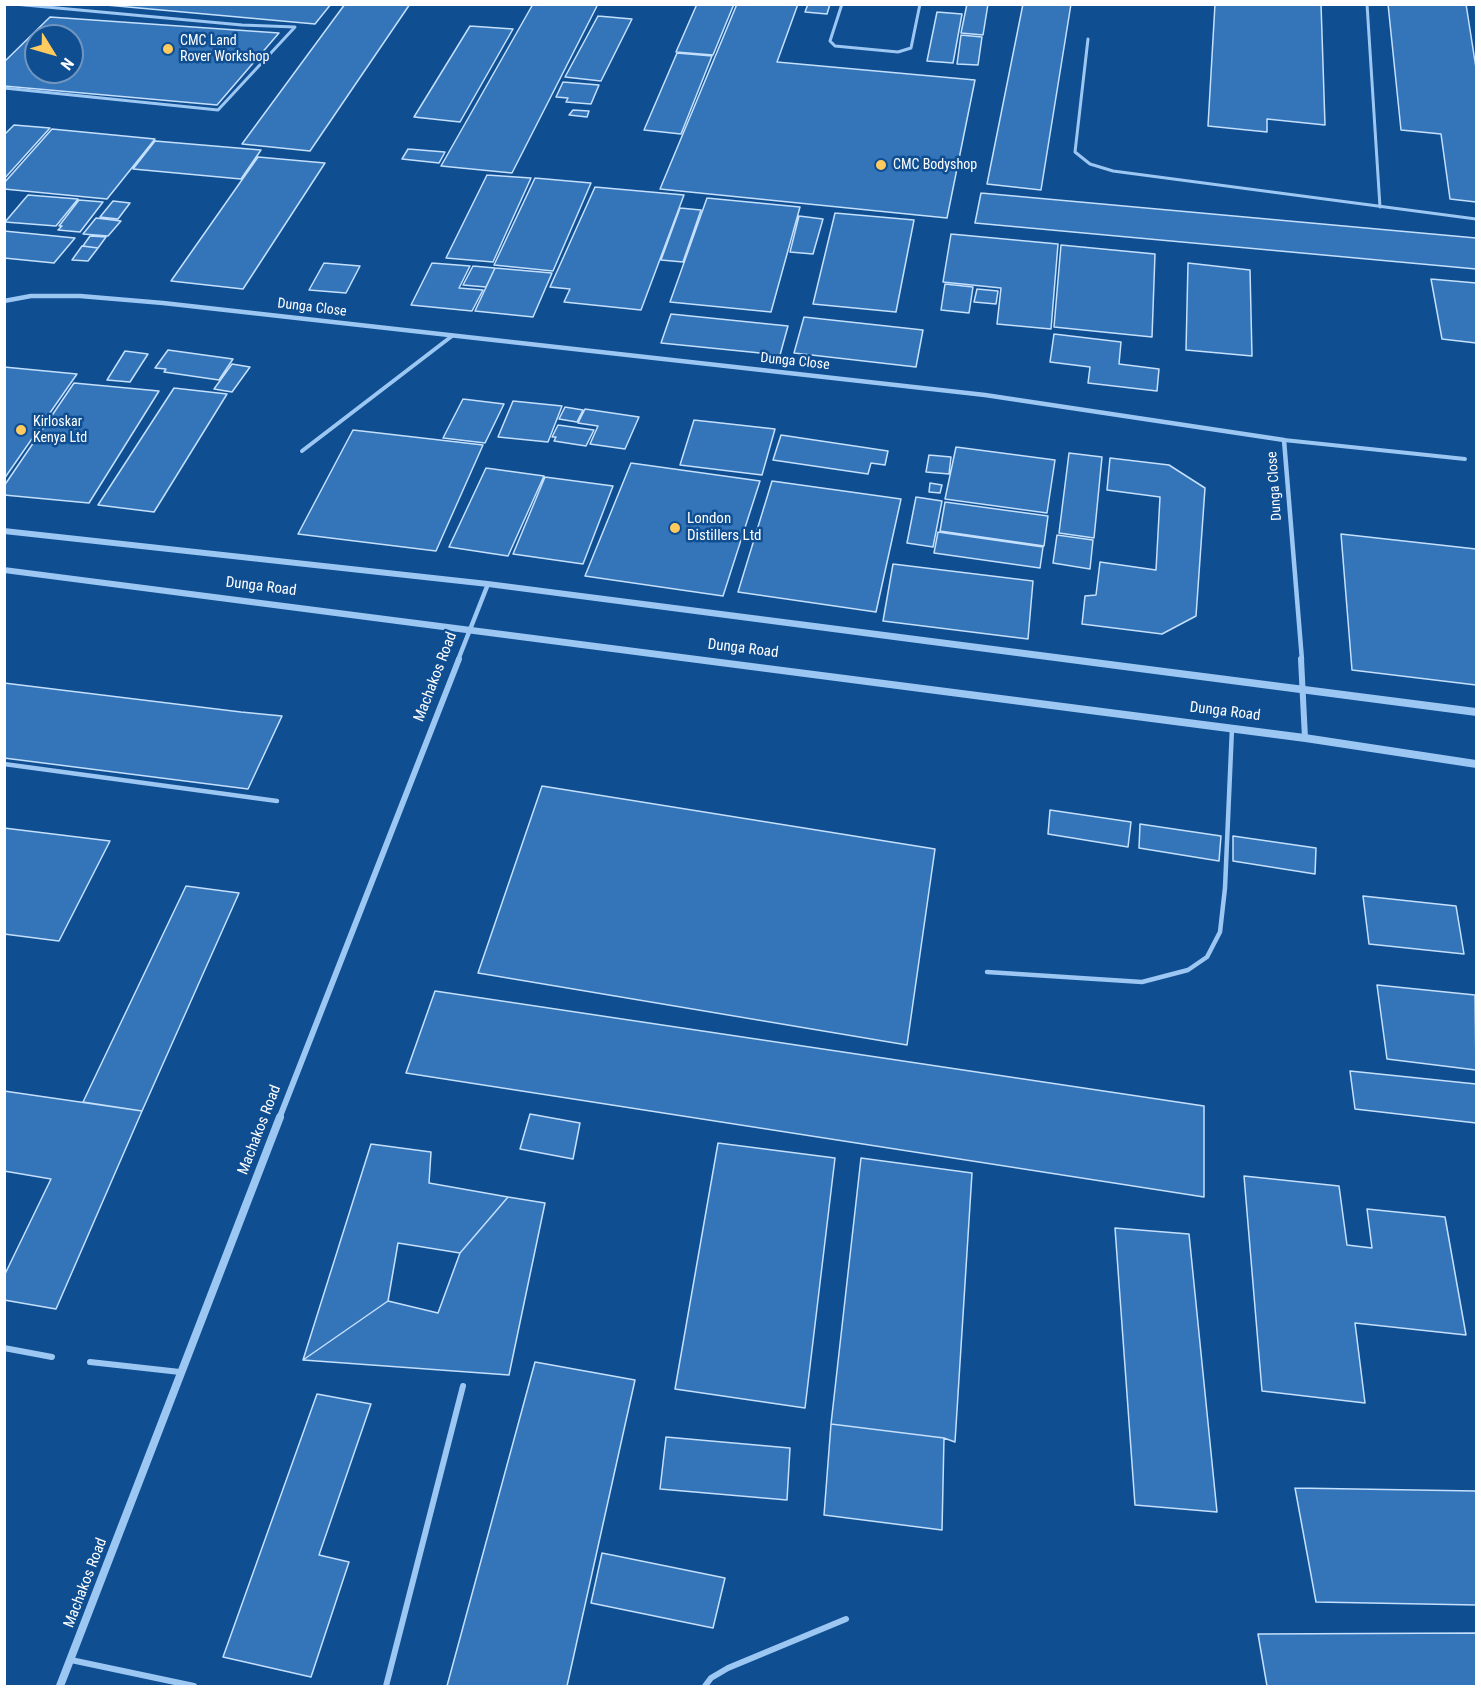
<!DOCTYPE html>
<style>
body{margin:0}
#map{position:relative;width:1481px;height:1691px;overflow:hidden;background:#104e92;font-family:"Roboto Condensed",sans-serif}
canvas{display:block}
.frame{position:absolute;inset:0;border:6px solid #fff;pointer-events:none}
.north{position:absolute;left:24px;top:24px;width:60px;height:60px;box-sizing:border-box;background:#104e92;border:2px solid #7095be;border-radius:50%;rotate:127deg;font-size:16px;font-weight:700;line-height:24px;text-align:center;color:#fff}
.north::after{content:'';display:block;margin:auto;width:21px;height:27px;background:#ffca5e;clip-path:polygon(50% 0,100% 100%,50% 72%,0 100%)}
</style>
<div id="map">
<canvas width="1481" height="1691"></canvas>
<div class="frame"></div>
<div class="north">N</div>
</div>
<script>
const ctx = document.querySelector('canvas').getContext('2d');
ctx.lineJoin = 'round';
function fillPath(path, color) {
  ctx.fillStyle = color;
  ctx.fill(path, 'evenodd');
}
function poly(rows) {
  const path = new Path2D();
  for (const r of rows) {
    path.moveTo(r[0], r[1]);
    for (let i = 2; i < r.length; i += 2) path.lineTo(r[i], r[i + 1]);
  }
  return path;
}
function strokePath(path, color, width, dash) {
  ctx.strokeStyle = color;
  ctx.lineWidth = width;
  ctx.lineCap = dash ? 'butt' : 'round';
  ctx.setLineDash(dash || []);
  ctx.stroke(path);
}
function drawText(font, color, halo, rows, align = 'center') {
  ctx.font = font + ' "Roboto Condensed",sans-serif';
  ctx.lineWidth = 5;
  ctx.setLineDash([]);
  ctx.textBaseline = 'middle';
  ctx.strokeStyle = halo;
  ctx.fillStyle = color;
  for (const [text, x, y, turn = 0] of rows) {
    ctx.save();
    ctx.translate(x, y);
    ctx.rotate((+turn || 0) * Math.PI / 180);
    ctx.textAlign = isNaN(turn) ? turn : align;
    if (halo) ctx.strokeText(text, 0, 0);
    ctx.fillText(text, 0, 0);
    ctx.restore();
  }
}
const building = poly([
 [95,4,331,4,315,24,95,4],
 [345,4,410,4,310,151,242,144,345,4],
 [533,4,598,4,512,173,441,166,533,4],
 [697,4,734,4,713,55,676,52,697,4],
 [737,4,798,4,777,62,975,80,947,218,660,189,737,4],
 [808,4,830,4,827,14,805,12,808,4],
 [967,4,988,4,983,35,961,33,967,4],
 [1023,4,1071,4,1041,190,987,184,1023,4],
 [1215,4,1321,4,1325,125,1267,119,1267,132,1208,126,1215,4],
 [1388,4,1466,4,1476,68,1476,202,1450,199,1441,134,1401,130,1388,4],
 [937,12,962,14,953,63,927,61,937,12],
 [598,16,632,19,601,81,565,77,598,16],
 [50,17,279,33,217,105,4,86,4,62,50,17],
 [36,36,72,36,72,72,36,72,36,36],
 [470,26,513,29,460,122,414,117,470,26],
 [961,35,982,37,978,65,957,64,961,35],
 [677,53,712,56,681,134,644,130,677,53],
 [563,82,599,85,591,104,566,102,568,98,556,97,563,82],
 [573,110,589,111,587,117,569,115,573,110],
 [14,125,50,128,4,179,4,135,14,125],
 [52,129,155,139,107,199,4,189,4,183,52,129],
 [155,141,261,150,241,179,133,169,155,141],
 [408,149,445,152,439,163,402,159,408,149],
 [258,157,325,163,243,289,171,281,258,157],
 [487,175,531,178,493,262,446,258,487,175],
 [535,178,591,183,553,271,494,265,535,178],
 [595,187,684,195,641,310,564,302,570,289,550,287,595,187],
 [981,193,1476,238,1476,269,975,223,981,193],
 [28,195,78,199,56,226,5,222,28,195],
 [707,198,800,207,771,312,670,302,707,198],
 [79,200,103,202,80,232,58,230,62,226,59,226,79,200],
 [113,201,130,203,118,219,100,217,113,201],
 [680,208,701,210,683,262,661,260,680,208],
 [835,213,914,220,896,312,813,304,835,213],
 [799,216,823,219,813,254,790,252,799,216],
 [96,218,121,221,108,236,83,234,96,218],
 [4,231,75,238,54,263,4,258,4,231],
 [951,234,1058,244,1051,329,997,324,1001,288,943,282,951,234],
 [90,236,106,237,98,248,83,246,90,236],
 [1061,245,1155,254,1152,337,1054,327,1061,245],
 [82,246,98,248,88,261,72,260,82,246],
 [324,263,360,266,346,293,309,290,324,263],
 [432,263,470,266,459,288,483,290,472,311,411,305,432,263],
 [1188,263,1250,270,1252,356,1186,350,1188,263],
 [473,266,495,268,486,287,463,285,473,266],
 [495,268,552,273,533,317,475,311,495,268],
 [1431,279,1476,283,1476,343,1442,339,1431,279],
 [945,284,973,287,969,313,941,310,945,284],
 [977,289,998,291,996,304,974,302,977,289],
 [671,314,788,326,780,355,661,343,671,314],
 [804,317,923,330,916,367,794,353,804,317],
 [1054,334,1121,342,1119,364,1159,369,1157,391,1088,383,1090,367,1050,362,1054,334],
 [168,350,233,359,219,380,164,372,166,369,155,368,168,350],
 [125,351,148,354,130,382,107,380,125,351],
 [232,364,250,367,232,392,214,389,232,364],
 [4,367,77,374,4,479,4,367],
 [74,383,159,391,89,503,4,495,4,486,74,383],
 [174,388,227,394,154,512,98,505,174,388],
 [463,399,504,404,485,443,443,438,463,399],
 [513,401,562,406,548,442,498,437,513,401],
 [565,407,583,410,577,422,559,419,565,407],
 [585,409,639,417,625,449,590,444,598,426,578,423,585,409],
 [694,420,775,429,762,475,680,465,694,420],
 [558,425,594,430,586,446,554,441,556,437,552,437,558,425],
 [353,430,483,445,436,551,298,534,353,430],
 [781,435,888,451,885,465,871,463,868,474,773,460,781,435],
 [956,447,1055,460,1047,513,945,499,956,447],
 [1069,453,1102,457,1094,538,1059,533,1069,453],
 [929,455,951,457,949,474,926,472,929,455],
 [1110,458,1169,465,1205,488,1196,616,1162,634,1082,624,1085,596,1096,595,1100,562,1156,570,1160,497,1107,490,1110,458],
 [631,463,760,481,723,596,585,576,631,463],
 [486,468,544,476,508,556,449,547,486,468],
 [545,477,613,486,583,564,513,554,545,477],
 [772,481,901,499,876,612,738,592,772,481],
 [930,483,942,485,940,493,929,492,930,483],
 [916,497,942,501,933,547,907,543,916,497],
 [945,502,1048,516,1044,546,940,531,945,502],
 [938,532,1043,547,1040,568,934,553,938,532],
 [1341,534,1476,549,1476,685,1352,670,1341,534],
 [1057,535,1093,540,1090,569,1053,563,1057,535],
 [893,564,1033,581,1028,639,883,621,893,564],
 [4,683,241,712,282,716,248,789,4,758,4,683],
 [542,786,935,849,907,1045,478,973,542,786],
 [1050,810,1131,822,1128,847,1048,834,1050,810],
 [1140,824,1221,836,1219,861,1139,848,1140,824],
 [4,828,110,841,59,941,4,934,4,828],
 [1233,836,1316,848,1315,874,1233,861,1233,836],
 [186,886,239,893,142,1111,83,1102,186,886],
 [1363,896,1456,906,1464,954,1369,944,1363,896],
 [1377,985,1475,995,1476,1070,1387,1059,1377,985],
 [435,991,1204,1106,1204,1197,406,1073,435,991],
 [1350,1071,1476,1084,1476,1123,1355,1109,1350,1071],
 [4,1091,142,1111,56,1309,4,1300,4,1276,51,1179,4,1171,4,1091],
 [530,1114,580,1123,573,1159,520,1149,530,1114],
 [718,1143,835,1158,805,1408,675,1389,718,1143],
 [371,1144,431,1152,429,1183,508,1197,460,1253,398,1243,388,1301,303,1360,371,1144],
 [861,1158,972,1173,955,1442,944,1438,831,1424,861,1158],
 [1244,1176,1339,1186,1347,1245,1372,1248,1367,1209,1445,1217,1466,1335,1355,1323,1365,1403,1262,1391,1244,1176],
 [508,1197,545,1203,509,1375,303,1360,388,1301,438,1313,460,1253,508,1197],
 [1115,1228,1189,1234,1217,1512,1135,1505,1115,1228],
 [535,1362,635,1380,567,1686,447,1686,535,1362],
 [317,1394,371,1404,319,1555,349,1562,311,1677,223,1657,317,1394],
 [831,1424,944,1438,942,1530,824,1515,831,1424],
 [666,1437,790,1448,787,1500,660,1489,666,1437],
 [1295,1488,1476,1491,1476,1605,1316,1602,1295,1488],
 [602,1553,725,1578,713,1628,591,1603,602,1553],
 [1476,1633,1476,1686,1267,1686,1258,1634,1476,1633]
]);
fillPath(building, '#3475ba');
strokePath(building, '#c4e0fd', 1.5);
strokePath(poly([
 [842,4,830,41,835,46,898,52,911,48,920,4],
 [1367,4,1380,207],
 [1088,39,1075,152,1090,164,1113,171,1476,219],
 [4,88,218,110,295,27,242,25,14,4]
]), '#9cc7f3', 3);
strokePath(poly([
 [1284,440,1465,459],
 [302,451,452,336]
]), '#9cc7f3', 4);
strokePath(poly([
 [4,764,277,801],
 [987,972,1142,982,1188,970,1207,957,1220,932,1225,888,1232,728]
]), '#9cc7f3', 4.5);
strokePath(poly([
 [4,1348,52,1357],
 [90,1362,180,1372],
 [71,1660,194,1686],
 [386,1686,463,1386],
 [705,1686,711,1678,728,1668,846,1619]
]), '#9cc7f3', 6);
strokePath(poly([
 [4,301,31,296,80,296,163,303,985,395,1284,440,1302,660],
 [458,660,488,584]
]), '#9cc7f3', 4.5);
strokePath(poly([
 [1301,659,1305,738],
 [279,1119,459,659]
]), '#9cc7f3', 6);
strokePath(poly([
 [60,1686,280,1117]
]), '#9cc7f3', 8);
fillPath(poly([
 [4,528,488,581,1476,708,1476,716,488,587,4,534,4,528],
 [4,567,1305,734,1476,760,1476,768,1305,742,4,573,4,567]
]), '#9cc7f3');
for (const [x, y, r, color] of [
 [168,49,6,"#ffca5e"],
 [881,165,6,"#ffca5e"],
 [21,430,6,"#ffca5e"],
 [675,528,6,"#ffca5e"]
]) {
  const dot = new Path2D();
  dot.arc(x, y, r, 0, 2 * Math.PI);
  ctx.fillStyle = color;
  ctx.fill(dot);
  strokePath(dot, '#104e92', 2);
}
drawText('14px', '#fff', '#104e92', [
 ["CMC Land",180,41],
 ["Rover Workshop",180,57],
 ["CMC Bodyshop",893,165],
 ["Kirloskar",33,422],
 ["Kenya Ltd",33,438]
], 'left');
drawText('14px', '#fff', '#104e92', [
 ["Dunga Close",312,308,7],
 ["Dunga Close",795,362,6],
 ["Dunga Close",1275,486,-94]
]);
drawText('15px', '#fff', '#104e92', [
 ["London",687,519],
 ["Distillers Ltd",687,536]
], 'left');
drawText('15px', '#fff', '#104e92', [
 ["Dunga Road",261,587,7],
 ["Dunga Road",743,649,7],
 ["Machakos Road",436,677,-69],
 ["Dunga Road",1225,712,7],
 ["Machakos Road",260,1130,-69],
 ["Machakos Road",86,1583,-69]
]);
</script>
